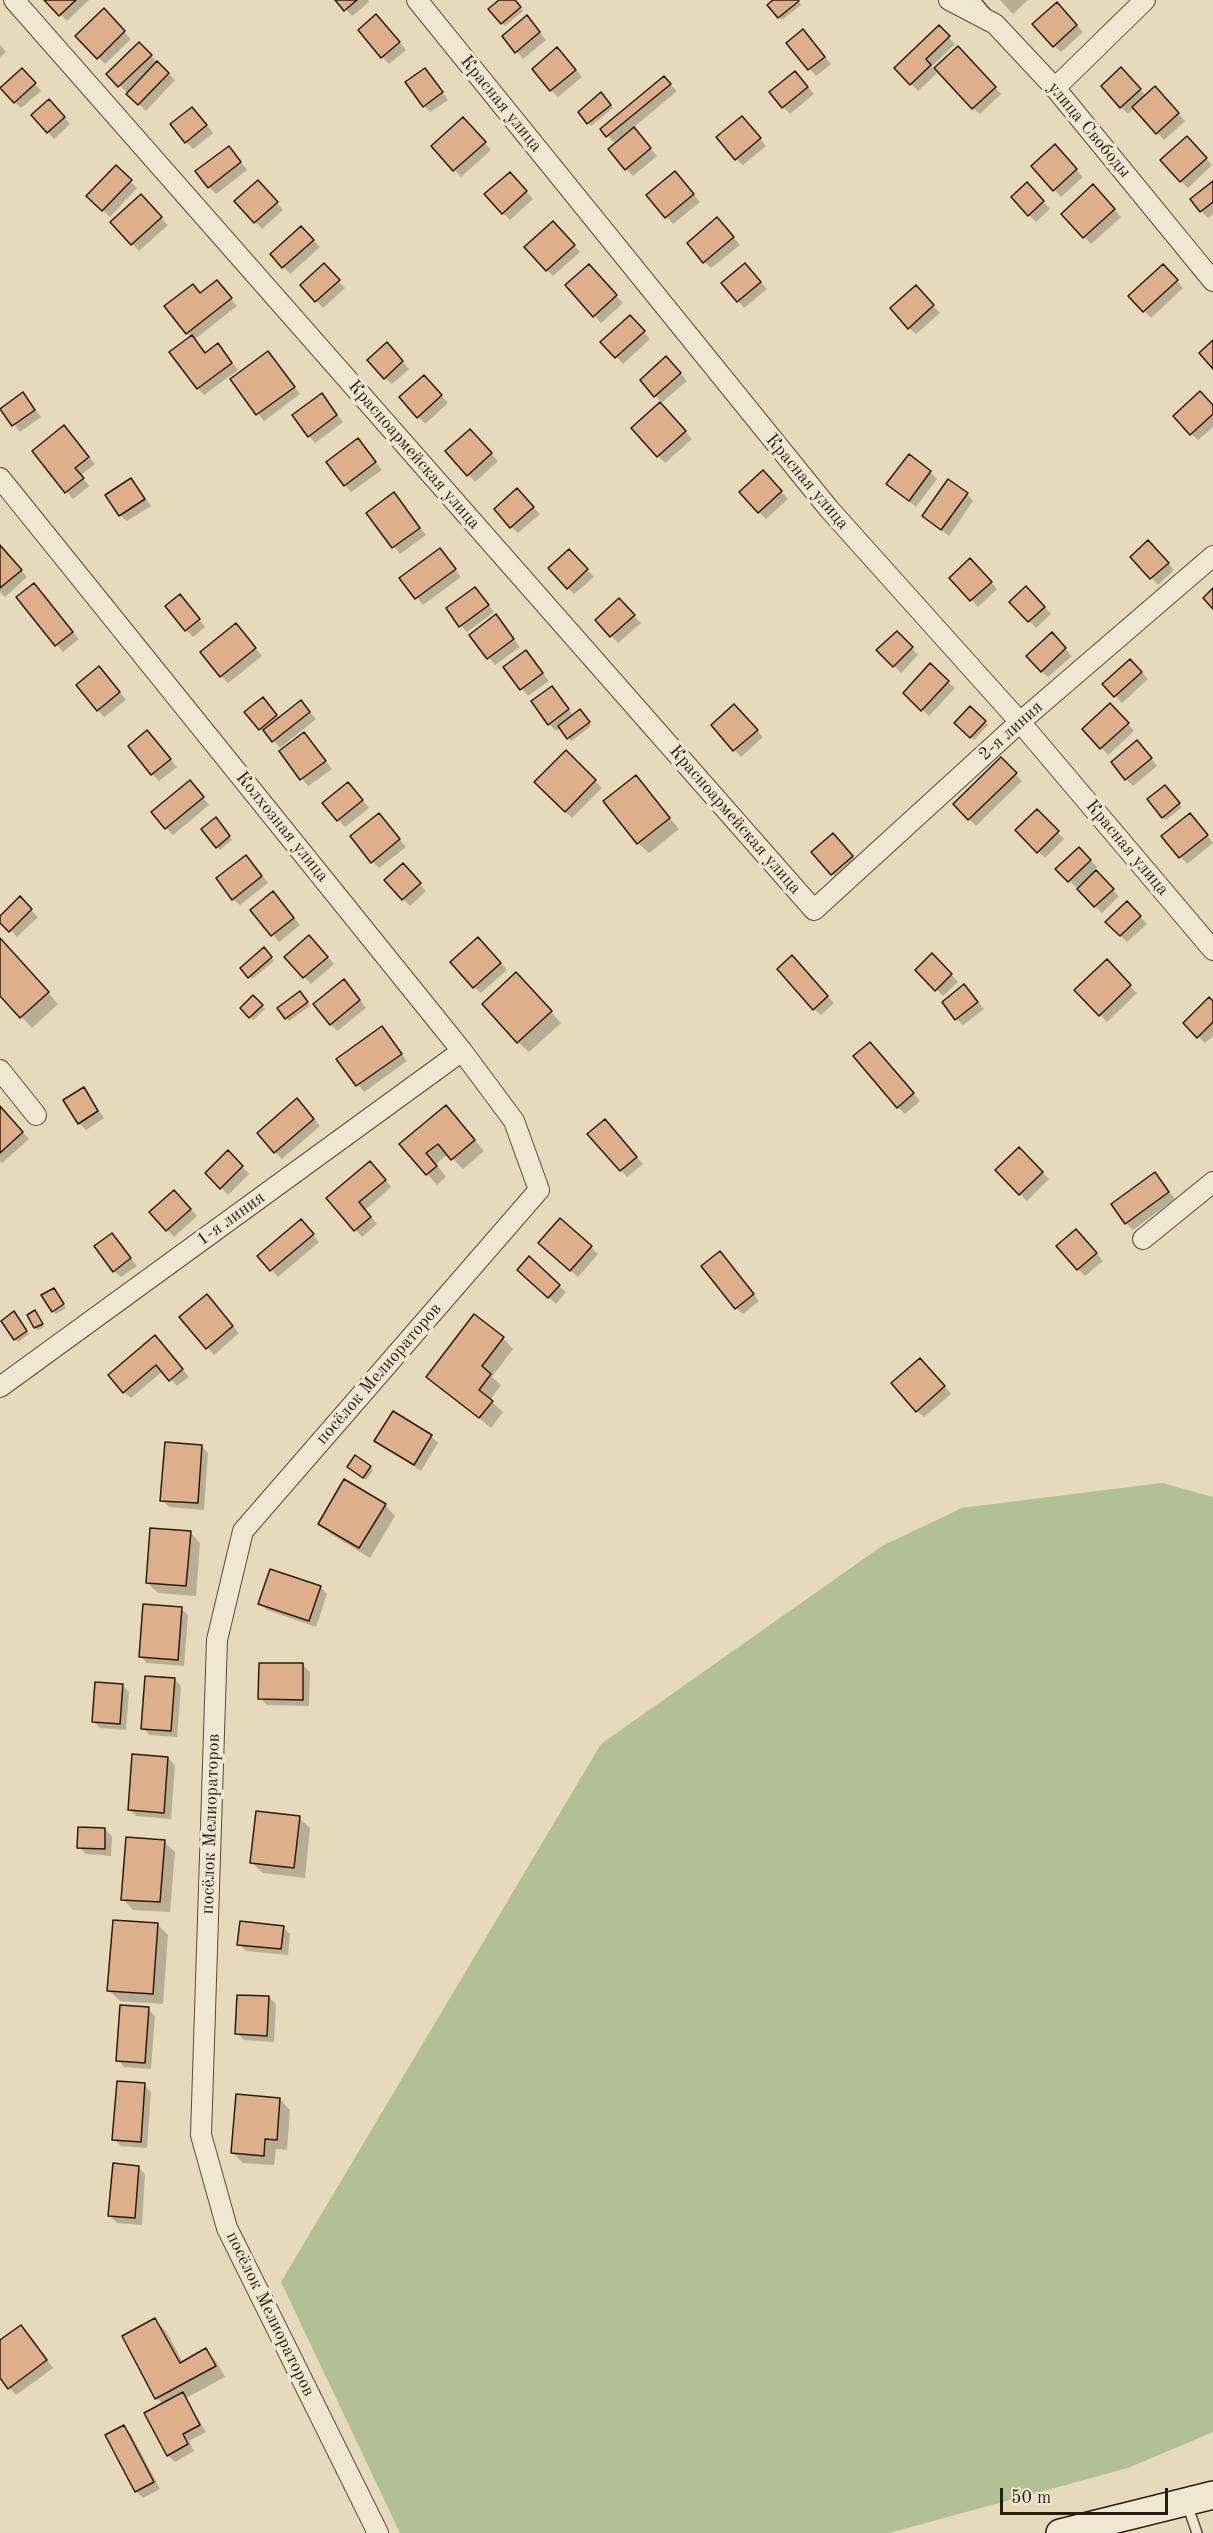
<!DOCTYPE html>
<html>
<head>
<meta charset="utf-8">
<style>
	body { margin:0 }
	#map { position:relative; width:1213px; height:2533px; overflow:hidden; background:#e6daba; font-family:"Old Standard TT",serif }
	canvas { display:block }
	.scale { position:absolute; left:1000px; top:2488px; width:168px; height:27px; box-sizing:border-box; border:3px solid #2b1c11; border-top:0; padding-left:8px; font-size:18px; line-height:21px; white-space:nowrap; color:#2b1c11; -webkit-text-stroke:4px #efe7d2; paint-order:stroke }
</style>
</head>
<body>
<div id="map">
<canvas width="1213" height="2533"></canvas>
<div class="scale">50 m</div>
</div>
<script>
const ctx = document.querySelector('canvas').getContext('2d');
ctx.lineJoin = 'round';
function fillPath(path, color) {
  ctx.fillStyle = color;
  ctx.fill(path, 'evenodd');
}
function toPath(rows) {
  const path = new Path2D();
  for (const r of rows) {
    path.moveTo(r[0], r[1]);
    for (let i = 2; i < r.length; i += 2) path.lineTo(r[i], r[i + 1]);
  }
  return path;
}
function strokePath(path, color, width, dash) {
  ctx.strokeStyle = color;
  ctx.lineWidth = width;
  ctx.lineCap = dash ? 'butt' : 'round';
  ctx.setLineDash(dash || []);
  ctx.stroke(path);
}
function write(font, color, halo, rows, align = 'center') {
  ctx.font = font + ' "Old Standard TT",serif';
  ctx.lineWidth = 6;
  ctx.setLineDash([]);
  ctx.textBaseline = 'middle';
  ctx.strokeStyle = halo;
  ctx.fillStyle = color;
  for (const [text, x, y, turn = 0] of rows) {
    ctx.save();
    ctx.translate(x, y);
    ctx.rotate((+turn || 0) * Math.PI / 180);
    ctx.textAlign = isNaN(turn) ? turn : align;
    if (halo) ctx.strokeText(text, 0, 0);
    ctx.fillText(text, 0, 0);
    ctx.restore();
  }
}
const green = toPath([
	[1162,1483,1213,1497,1213,2432,1128,2468,889,2533,400,2533,281,2282,601,1744,882,1546,962,1508]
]);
const shadow = toPath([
	[46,0,89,0,67,21],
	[337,0,368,0,369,2,352,16],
	[501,0,514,0,523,11,505,26,490,9],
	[776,0,797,0,801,5,782,20,769,5],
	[1000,0,1028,0,1013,14],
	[104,11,131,39,105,64,77,36],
	[1063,11,1083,32,1061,52,1054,46],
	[383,23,406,50,389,64,382,57],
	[533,24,546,40,523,59,504,36],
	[939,27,955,44,931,67,937,73,918,91,896,68],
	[809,38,831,64,816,76,788,43],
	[139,44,175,80,146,111,108,74],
	[0,45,6,52,0,57],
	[965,54,1001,94,980,114,973,108],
	[564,56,582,77,558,97,551,90],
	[795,73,814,94,790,114,771,93],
	[431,76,448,100,430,112,424,106],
	[1128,76,1146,96,1161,95,1185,121,1164,140,1134,108,1128,114,1121,107],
	[29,77,41,91,21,108,15,102],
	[664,78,677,91,633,128,657,156,633,176,626,169,616,145,602,129],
	[604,97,613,108,591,126,580,112],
	[55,108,70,124,54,139,48,132],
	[199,116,213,133,193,149,186,142],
	[749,125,766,146,743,165,736,159],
	[470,126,491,150,461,177,433,146],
	[1193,145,1212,165,1188,188,1181,181],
	[1061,153,1083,177,1061,197,1033,166],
	[235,155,247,170,216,194,209,187],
	[116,168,137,188,110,217,88,196],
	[516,180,533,199,510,220,503,213],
	[682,180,700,202,673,224,648,195],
	[1213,183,1213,214,1208,218,1201,211],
	[265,189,283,210,262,229,236,201],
	[1034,191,1050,209,1036,222,1029,215],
	[1100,193,1121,217,1091,244,1063,214],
	[141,196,168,225,139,251,112,223],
	[724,226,740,245,711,268,704,262],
	[301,228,320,247,290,274,272,254],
	[560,230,580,252,553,276,547,270],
	[745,265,767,289,744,308,738,301],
	[1163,266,1183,288,1151,318,1130,296],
	[330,272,345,288,323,308,302,285],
	[596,273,623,303,601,323,567,285],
	[217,282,237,306,195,339,206,354,218,345,238,370,204,395,198,388,191,337,166,307,201,294],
	[922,293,940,313,916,334,909,328],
	[637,324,650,339,623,364,603,342],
	[393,351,409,369,392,384,385,378],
	[268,353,300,394,264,421,232,379],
	[673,365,687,381,660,404,692,439,665,463,633,428,662,402,655,396],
	[431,384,448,403,425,424,401,398],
	[23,394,41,417,20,432,2,409],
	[321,395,343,422,315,443,309,436],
	[1213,407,1213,427,1198,440,1191,434],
	[71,434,95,464,81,475,89,486,73,499,34,451],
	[477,438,498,461,475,482,447,451],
	[358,440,382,470,351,492,345,485],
	[930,472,937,479,916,507,888,484],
	[770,479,788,499,766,519,759,512],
	[131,480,151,506,127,521,120,515],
	[967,494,973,501,949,536,923,516],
	[524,497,540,514,518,533,511,527],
	[401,501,426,535,400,554,368,513],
	[0,546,27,577,5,597,0,592],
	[1155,549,1174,570,1158,585,1132,557],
	[440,550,461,577,423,605,402,579],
	[576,558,594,577,574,594,568,588],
	[977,567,997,589,978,607,951,578],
	[475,589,494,612,467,632,461,626],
	[40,592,79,639,63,652,18,597],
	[1033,595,1051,614,1036,628,1011,602],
	[187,603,205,627,193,637,186,630],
	[626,607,641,623,618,643,597,620],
	[496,616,520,647,495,665,471,635],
	[236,625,262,656,228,683,221,676],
	[897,633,918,655,901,673,879,650],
	[1052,634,1072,656,1048,677,1042,671],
	[526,652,549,681,528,696,505,667],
	[930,665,955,688,929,716,905,693],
	[1137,667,1148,679,1122,703,1104,684],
	[106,675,126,700,104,717,98,710],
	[552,688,574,716,583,714,591,726,571,741,561,727,556,731,549,724],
	[266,702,280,719,301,702,316,719,280,748,265,730,263,731,260,729],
	[970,708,988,725,974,740,956,723],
	[1117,712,1134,731,1108,755,1084,729],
	[741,713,763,737,741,757,713,726],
	[304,734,332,769,308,786,281,752],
	[154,739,177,767,159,781,152,774],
	[1144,749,1157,766,1133,786,1126,779],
	[566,752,602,788,572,818,536,782],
	[1001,759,1022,781,976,826,955,804],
	[635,777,679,829,649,853,638,843],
	[196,789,209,805,173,835,166,828],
	[1168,790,1182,807,1166,820,1163,817],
	[355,791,369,808,345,827,324,803],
	[1037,811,1064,839,1045,858,1017,830],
	[218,822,232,840,220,850,217,847],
	[385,822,406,847,379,868,373,862],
	[1196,822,1213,843,1187,864,1163,836],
	[840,842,859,863,839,880,832,874],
	[1079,849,1097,867,1094,870,1119,896,1102,913,1058,869],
	[253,864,268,883,240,905,233,899],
	[409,872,426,891,410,906,403,899],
	[20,899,38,917,17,937,0,918],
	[279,900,300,925,279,942,252,910],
	[1127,903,1147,924,1127,942,1107,922],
	[316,944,334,964,311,984,286,957],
	[485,946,507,970,481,993,474,987],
	[11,950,58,1004,32,1028,0,994],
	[267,952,274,961,252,979,242,968],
	[932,955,958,982,943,996,917,970],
	[1106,961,1137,993,1107,1022,1077,990],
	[799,964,834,1003,821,1015,814,1009],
	[527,985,561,1023,529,1052,518,1042],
	[351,988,366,1008,337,1031,331,1024],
	[971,993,984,1009,963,1025,957,1019],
	[303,996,310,1006,289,1021,286,1018],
	[253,997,265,1009,253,1020,242,1008],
	[1213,1003,1213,1036,1205,1043,1185,1023],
	[388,1035,407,1061,364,1092,338,1059],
	[877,1051,920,1101,905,1114,898,1107],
	[84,1089,104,1118,86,1130,79,1123],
	[0,1107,29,1139,2,1163,0,1161],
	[304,1107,320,1126,282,1159,275,1152],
	[456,1118,484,1151,463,1169,448,1154,436,1164,446,1177,437,1185,401,1144],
	[611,1128,643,1164,627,1177,621,1170],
	[1019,1149,1049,1179,1027,1201,997,1170],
	[228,1152,249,1174,228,1195,207,1173],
	[377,1170,391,1187,365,1210,377,1224,362,1237,328,1198],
	[1155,1174,1175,1199,1133,1230,1126,1223],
	[181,1198,197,1216,174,1237,151,1212],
	[307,1228,319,1242,278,1277,259,1256],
	[112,1235,137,1266,121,1277,114,1271],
	[1083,1237,1103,1261,1085,1276,1078,1269],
	[591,1247,598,1254,578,1277,547,1250],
	[726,1260,759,1301,743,1314,736,1308],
	[526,1276,559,1286,566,1292,556,1304],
	[56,1293,66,1308,56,1314,53,1311],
	[213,1303,239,1333,214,1355,182,1318],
	[38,1315,44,1327,38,1330,35,1327],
	[16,1316,29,1334,18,1342,15,1339],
	[503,1338,513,1349,492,1377,501,1385,490,1400,503,1412,491,1428,428,1376],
	[161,1344,189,1377,177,1386,163,1371,131,1398,124,1392],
	[927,1366,951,1394,924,1417,917,1411],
	[431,1436,438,1443,421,1471,376,1441],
	[201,1446,208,1453,204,1510,169,1507,162,1500],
	[356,1457,373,1470,366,1480,352,1469],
	[385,1505,395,1516,370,1558,331,1534,320,1523],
	[190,1532,200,1543,196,1596,158,1593,147,1583],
	[320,1587,327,1594,316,1627,267,1610,260,1604],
	[181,1609,188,1615,184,1666,147,1663,140,1656],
	[303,1665,310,1672,309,1706,267,1705,260,1698],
	[174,1679,181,1686,177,1737,149,1735,143,1728],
	[122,1685,129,1692,126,1730,100,1728,93,1721],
	[168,1758,175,1765,171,1819,136,1816,129,1809],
	[299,1818,310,1828,305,1878,263,1873,252,1863],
	[105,1829,112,1836,111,1856,86,1854,79,1847],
	[164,1842,175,1852,170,1912,133,1910,123,1899],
	[157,1924,168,1935,163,2004,120,2001,109,1990],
	[283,1927,290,1934,288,1955,246,1951,239,1944],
	[269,1997,276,2004,274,2042,244,2040,237,2033],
	[148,2009,155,2016,151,2069,124,2067,118,2060],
	[144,2085,151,2092,147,2148,121,2146,114,2139],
	[280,2099,290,2110,287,2150,276,2149,274,2165,243,2163,232,2152],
	[138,2167,145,2174,142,2225,117,2223,110,2216],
	[155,2320,166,2331,183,2363,206,2350,216,2361,225,2377,186,2398,206,2432,189,2441,194,2451,175,2462,168,2455,163,2404,157,2398],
	[21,2327,53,2368,16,2395,0,2376,0,2342],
	[124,2427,131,2434,160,2489,143,2498,136,2491]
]);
const building = toPath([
	[44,0,76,0,59,16,44,0],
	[335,0,357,0,344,11,335,0],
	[499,0,515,0,521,7,501,24,488,9,499,0],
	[773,0,798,0,799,1,778,18,767,5,773,0],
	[1057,2,1077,25,1053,47,1032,24,1057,2],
	[104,8,125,31,97,59,75,36,104,8],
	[376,14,400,42,381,58,358,30,376,14],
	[527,15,540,32,515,53,502,36,527,15],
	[939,25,950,36,926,59,931,65,910,85,894,68,939,25],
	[803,29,825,57,808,70,786,43,803,29],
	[139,42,152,55,118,87,106,74,139,42],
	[958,46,996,87,972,109,934,68,958,46],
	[557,47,576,70,550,91,532,69,557,47],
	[157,61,169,73,138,105,126,94,157,61],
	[1121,67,1141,89,1120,108,1101,86,1121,67],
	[22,68,36,83,14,103,0,88,22,68],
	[425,68,443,92,423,107,405,82,425,68],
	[795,71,808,87,782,108,769,92,795,71],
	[664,76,671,84,606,137,600,129,664,76],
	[1155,86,1179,113,1156,134,1132,107,1155,86],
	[601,92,611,105,587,124,578,112,601,92],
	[49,99,65,117,47,133,31,115,49,99],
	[192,107,207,125,185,143,170,124,192,107],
	[742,116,761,138,735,160,716,137,742,116],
	[463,117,486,142,453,171,431,146,463,117],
	[634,127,651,148,625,170,608,149,634,127],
	[1187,136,1207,158,1180,182,1160,160,1187,136],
	[1055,144,1077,169,1053,191,1031,166,1055,144],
	[229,146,241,162,208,188,195,171,229,146],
	[116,165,132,180,102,211,86,196,116,165],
	[675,171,694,194,665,218,646,195,675,171],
	[510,172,527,191,502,214,484,194,510,172],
	[258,180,278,202,254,223,234,201,258,180],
	[1213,181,1213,202,1200,212,1190,199,1213,181],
	[1027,182,1044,201,1028,216,1011,197,1027,182],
	[1093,184,1115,209,1083,238,1061,214,1093,184],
	[141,194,162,217,131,245,110,222,141,194],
	[717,217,734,237,703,263,687,243,717,217],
	[553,221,575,245,546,271,524,247,553,221],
	[301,226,314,240,282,268,270,254,301,226],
	[324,263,340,280,315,302,300,285,324,263],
	[745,263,761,282,737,302,721,283,745,263],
	[589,264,617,295,593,317,565,285,589,264],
	[1163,264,1178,280,1143,312,1128,296,1163,264],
	[217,280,232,298,186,334,164,306,193,284,200,293,217,280],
	[916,285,934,305,908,329,890,308,916,285],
	[630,315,645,331,615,358,600,342,630,315],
	[192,335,205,353,218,343,232,363,197,389,169,352,192,335],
	[1213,340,1213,369,1199,353,1213,340],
	[387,342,403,361,384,379,367,360,387,342],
	[268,351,295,387,256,415,230,379,268,351],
	[666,356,681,373,654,397,640,380,666,356],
	[424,375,442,395,417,418,399,397,424,375],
	[1200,391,1213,405,1213,414,1190,435,1173,416,1200,391],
	[23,392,35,410,12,426,0,409,23,392],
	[322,393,337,415,308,437,292,415,322,393],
	[660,402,686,431,657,457,631,428,660,402],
	[64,425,89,457,75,468,84,478,65,493,32,451,64,425],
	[470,429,492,453,467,476,445,451,470,429],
	[358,438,376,462,344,486,326,462,358,438],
	[909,454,931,471,909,501,886,484,909,454],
	[763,470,782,491,758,513,739,492,763,470],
	[131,478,145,499,119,516,105,495,131,478],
	[948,479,968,493,941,530,922,516,948,479],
	[517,488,534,507,510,528,494,509,517,488],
	[394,492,420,528,392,548,366,513,394,492],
	[1148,540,1169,563,1150,579,1130,557,1148,540],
	[0,545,22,570,0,588,0,545],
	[440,548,456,569,415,599,399,578,440,548],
	[569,549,588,569,567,589,548,568,569,549],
	[970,558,992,582,970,601,949,578,970,558],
	[34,583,73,632,55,646,16,597,34,583],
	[1026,586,1045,607,1028,622,1009,602,1026,586],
	[475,587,489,605,459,627,446,608,475,587],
	[1213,588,1213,609,1203,598,1213,588],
	[180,594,200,619,185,631,165,606,180,594],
	[619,598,635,615,610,637,595,620,619,598],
	[496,614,514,639,487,659,469,635,496,614],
	[236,623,256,648,220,677,200,652,236,623],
	[897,631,913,647,893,667,876,650,897,631],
	[1052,632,1066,648,1041,672,1026,656,1052,632],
	[526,650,543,673,520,690,503,667,526,650],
	[1130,659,1142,672,1114,697,1102,684,1130,659],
	[930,663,949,681,921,711,903,693,930,663],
	[99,666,120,692,97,711,76,685,99,666],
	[552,686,569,709,548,725,531,701,552,686],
	[263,697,277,715,259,730,244,712,263,697],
	[301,700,310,712,272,742,263,730,301,700],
	[1110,703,1129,723,1100,749,1082,729,1110,703],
	[734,704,758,730,733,751,711,725,734,704],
	[970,706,986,721,970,738,954,723,970,706],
	[580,709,590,722,567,739,558,726,580,709],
	[147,730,171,759,151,775,128,746,147,730],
	[304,732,326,761,300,780,279,751,304,732],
	[1137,740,1152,758,1125,780,1111,762,1137,740],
	[566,750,596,780,565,812,534,782,566,750],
	[1001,757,1017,773,968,820,953,804,1001,757],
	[636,775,670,818,637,844,603,801,636,775],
	[190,780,204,797,165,829,151,812,190,780],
	[348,782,363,800,337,821,322,803,348,782],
	[1165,785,1180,803,1162,818,1147,799,1165,785],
	[1037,809,1059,831,1037,853,1015,830,1037,809],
	[379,813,400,839,371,863,350,836,379,813],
	[1190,813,1208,835,1179,858,1161,836,1190,813],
	[216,817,230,836,216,848,201,829,216,817],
	[833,833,853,856,831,875,811,852,833,833],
	[1079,847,1091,860,1068,882,1055,869,1079,847],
	[246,855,262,876,232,900,216,878,246,855],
	[403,863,421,883,402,900,384,880,403,863],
	[1096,870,1114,889,1094,907,1077,889,1096,870],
	[273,891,294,918,271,936,250,910,273,891],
	[20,896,32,909,9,932,0,923,0,916,20,896],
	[1127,901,1141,916,1120,936,1105,922,1127,901],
	[309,935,328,957,303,978,284,957,309,935],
	[478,937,501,963,473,988,450,962,478,937],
	[0,938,49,992,20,1018,0,996,0,938],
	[264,947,272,957,248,978,240,968,264,947],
	[932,953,952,974,935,991,915,970,932,953],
	[792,955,828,996,813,1010,777,969,792,955],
	[1107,959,1131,985,1099,1016,1074,990,1107,959],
	[516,972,552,1011,517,1043,482,1004,516,972],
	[344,979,360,1000,330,1025,313,1004,344,979],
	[964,984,978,1002,955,1020,942,1002,964,984],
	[300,991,308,1002,285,1019,277,1008,300,991],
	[253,995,263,1005,249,1018,240,1008,253,995],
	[1209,997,1213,1001,1213,1022,1197,1038,1183,1023,1209,997],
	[382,1026,402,1054,356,1086,336,1059,382,1026],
	[870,1042,914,1093,897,1108,853,1056,870,1042],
	[84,1087,98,1111,78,1124,63,1100,84,1087],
	[297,1098,314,1119,274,1153,257,1133,297,1098],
	[446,1105,475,1140,451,1160,438,1144,426,1153,437,1166,426,1175,399,1144,446,1105],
	[0,1106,23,1132,0,1153,0,1106],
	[605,1119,637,1157,620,1171,587,1134,605,1119],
	[1019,1147,1043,1172,1019,1195,995,1170,1019,1147],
	[228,1150,243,1166,220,1189,205,1173,228,1150],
	[370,1161,386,1180,359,1202,371,1217,354,1231,326,1198,370,1161],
	[1155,1172,1169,1192,1125,1224,1111,1204,1155,1172],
	[174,1190,191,1209,166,1231,149,1212,174,1190],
	[560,1218,592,1246,570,1271,538,1243,560,1218],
	[301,1219,314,1234,270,1271,257,1256,301,1219],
	[1076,1229,1097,1253,1077,1270,1056,1246,1076,1229],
	[112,1233,131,1258,113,1272,94,1246,112,1233],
	[720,1251,754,1294,735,1309,701,1266,720,1251],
	[529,1256,560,1285,548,1298,517,1270,529,1256],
	[54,1288,64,1304,52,1312,41,1295,54,1288],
	[207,1294,233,1326,206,1349,179,1317,207,1294],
	[35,1310,43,1324,34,1328,27,1315,35,1310],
	[14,1311,27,1331,14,1340,1,1321,14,1311],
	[474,1314,504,1337,482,1366,491,1374,479,1390,493,1401,479,1418,426,1377,474,1314],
	[155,1335,183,1369,169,1381,156,1365,123,1393,108,1375,155,1335],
	[920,1358,945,1386,916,1412,891,1383,920,1358],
	[393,1411,432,1435,414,1465,374,1441,393,1411],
	[165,1442,202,1445,198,1503,160,1501,165,1442],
	[355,1455,371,1466,363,1478,347,1467,355,1455],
	[344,1479,386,1504,359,1548,318,1524,344,1479],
	[150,1528,191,1531,186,1586,146,1583,150,1528],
	[270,1569,321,1586,309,1621,258,1604,270,1569],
	[143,1604,182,1607,178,1660,139,1657,143,1604],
	[259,1663,303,1663,303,1700,258,1699,259,1663],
	[145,1676,175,1678,171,1731,141,1729,145,1676],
	[95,1682,123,1684,120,1724,92,1722,95,1682],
	[132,1754,168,1757,164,1813,128,1810,132,1754],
	[256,1811,300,1816,294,1868,250,1863,256,1811],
	[78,1827,105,1828,105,1849,77,1848,78,1827],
	[126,1837,165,1840,160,1902,121,1900,126,1837],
	[113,1920,158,1923,153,1994,107,1991,113,1920],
	[240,1921,284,1926,281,1949,237,1945,240,1921],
	[237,1995,269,1996,267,2036,235,2034,237,1995],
	[120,2005,149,2007,145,2063,116,2061,120,2005],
	[117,2081,145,2083,141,2142,112,2140,117,2081],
	[236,2094,280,2098,277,2140,265,2139,264,2156,231,2153,236,2094],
	[113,2163,139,2166,135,2218,108,2216,113,2163],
	[155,2318,180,2363,206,2348,216,2366,155,2399,122,2336,155,2318],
	[21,2325,47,2360,8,2389,0,2378,0,2340,21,2325],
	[183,2392,200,2425,183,2434,188,2444,167,2456,144,2413,183,2392],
	[124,2425,154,2482,135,2492,105,2435,124,2425]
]);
const lane = toPath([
	[975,0,986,13],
	[1187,2504,1197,2533]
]);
const street = toPath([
	[14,0,814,910,1020,722,1213,556],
	[417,0,829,509,1020,722,1213,950],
	[949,0,995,24,1055,88,1213,281],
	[1055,88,1145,0],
	[0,478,462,1051,514,1121,539,1190,243,1531,217,1640,201,2135,227,2228,378,2533],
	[0,1070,36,1115],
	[1143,1239,1213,1182],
	[0,1387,462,1051]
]);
const secondary = toPath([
	[1060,2533,1213,2495]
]);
const streetNames = [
	["Красная улица",501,104,51],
	["улица Свободы",1089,130,50],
	["Красноармейская улица",414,455,49],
	["Красная улица",807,482,50],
	["2-я линия",1011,731,-42],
	["Красноармейская улица",735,820,49],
	["Колхозная улица",282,827,51],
	["Красная улица",1127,848,50],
	["1-я линия",231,1219,-36],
	["посёлок Мелиораторов",379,1374,-49],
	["посёлок Мелиораторов",211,1824,-88],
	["посёлок Мелиораторов",270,2314,64]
];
fillPath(green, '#b1c193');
fillPath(shadow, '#0003');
fillPath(building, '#deaf8b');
strokePath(building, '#2b1c11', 1.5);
strokePath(lane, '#5a4c3b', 12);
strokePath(street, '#5a4c3b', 22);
strokePath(secondary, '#2b1c11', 30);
strokePath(lane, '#efe7d2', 9);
strokePath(street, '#efe7d2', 20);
strokePath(secondary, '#efe7d2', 27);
write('18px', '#2b1c11', '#efe7d2', streetNames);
</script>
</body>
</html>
